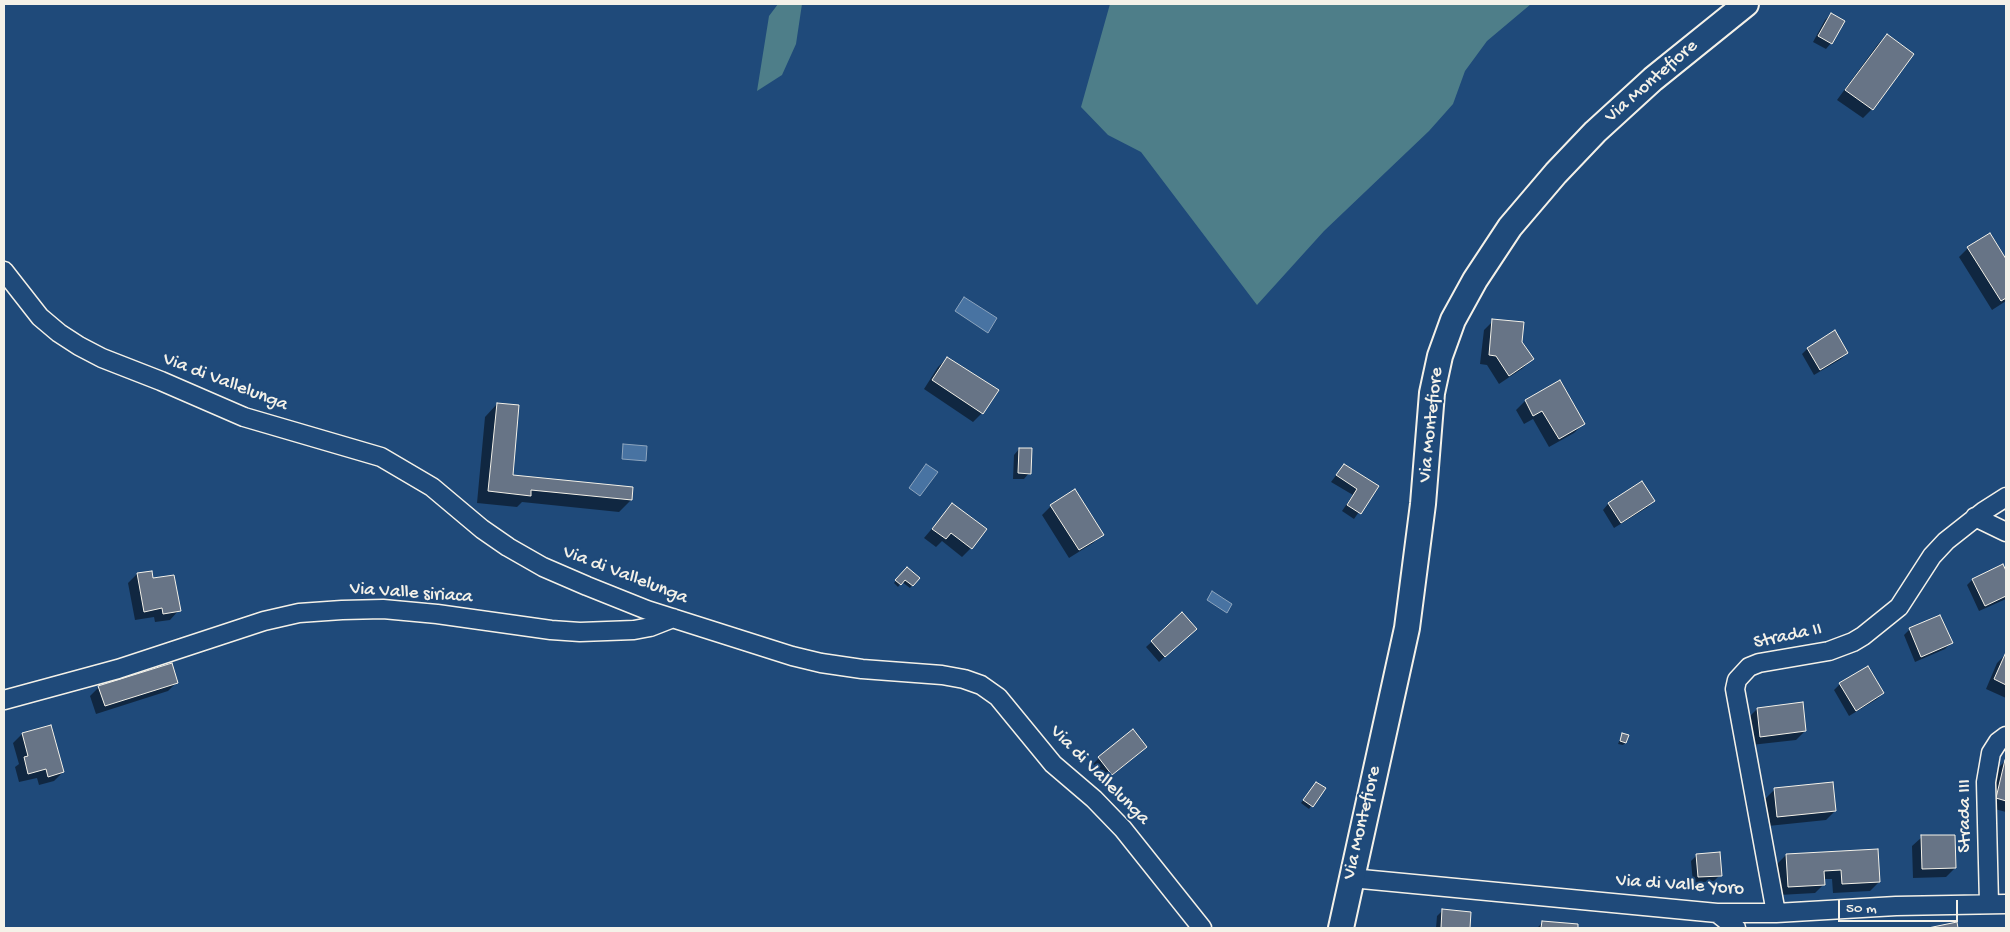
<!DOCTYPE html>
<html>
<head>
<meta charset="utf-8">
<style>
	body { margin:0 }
	#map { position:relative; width:2010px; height:932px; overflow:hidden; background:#1f4a7a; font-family:"Gochi Hand",sans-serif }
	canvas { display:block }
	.frame { position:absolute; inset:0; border:5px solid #f4f1e8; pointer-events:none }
	.scale { position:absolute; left:1838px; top:900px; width:120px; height:22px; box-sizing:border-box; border:2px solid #f4f1e8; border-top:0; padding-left:6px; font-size:15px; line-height:18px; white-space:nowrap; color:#f4f1e8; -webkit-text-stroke:4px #1f4a7a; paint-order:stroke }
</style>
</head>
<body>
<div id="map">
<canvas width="2010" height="932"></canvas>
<div class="frame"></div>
<div class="scale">50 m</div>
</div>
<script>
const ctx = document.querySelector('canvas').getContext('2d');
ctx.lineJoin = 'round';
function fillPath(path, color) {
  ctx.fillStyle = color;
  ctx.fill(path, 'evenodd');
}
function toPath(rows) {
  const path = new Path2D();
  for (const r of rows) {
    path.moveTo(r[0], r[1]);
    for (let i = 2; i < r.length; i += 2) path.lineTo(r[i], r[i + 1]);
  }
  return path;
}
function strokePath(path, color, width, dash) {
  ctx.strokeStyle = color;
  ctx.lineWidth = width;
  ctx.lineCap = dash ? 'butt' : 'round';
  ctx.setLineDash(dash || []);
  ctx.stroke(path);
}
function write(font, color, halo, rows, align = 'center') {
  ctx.font = font + ' "Gochi Hand",sans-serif';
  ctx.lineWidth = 4;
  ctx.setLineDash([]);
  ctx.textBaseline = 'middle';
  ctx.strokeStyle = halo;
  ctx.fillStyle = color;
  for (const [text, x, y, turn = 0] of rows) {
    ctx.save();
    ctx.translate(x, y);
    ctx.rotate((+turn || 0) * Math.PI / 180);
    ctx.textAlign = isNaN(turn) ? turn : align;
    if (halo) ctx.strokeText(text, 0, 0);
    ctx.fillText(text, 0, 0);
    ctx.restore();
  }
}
const green = toPath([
	[778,4,802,4,796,44,782,75,757,91,769,16],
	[1110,4,1531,4,1487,41,1465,71,1453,104,1429,131,1324,231,1257,305,1141,152,1108,135,1081,107]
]);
const water = toPath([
	[964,297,997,318,988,333,955,311,964,297],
	[623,444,647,446,646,461,622,459,623,444],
	[926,464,938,472,920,496,909,488,926,464],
	[1212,591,1232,604,1227,613,1207,600,1212,591]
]);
const shadow = toPath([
	[1831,14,1831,43,1826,49,1813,42,1825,20],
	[1887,35,1913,54,1872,109,1863,118,1837,100,1878,44],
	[1990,235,2006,262,2006,301,1992,310,1959,257,1968,248],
	[1493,321,1521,342,1532,359,1523,368,1499,384,1487,365,1480,364,1484,330],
	[1807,349,1847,353,1841,359,1814,375,1802,354],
	[947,358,982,413,973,422,924,389,938,367],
	[1560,382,1583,424,1574,433,1549,447,1533,419,1524,424,1516,410,1525,401],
	[497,404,512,476,631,500,619,512,522,502,517,507,477,503,485,417],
	[1019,449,1029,473,1024,479,1013,479,1014,455],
	[1344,465,1377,486,1354,519,1342,511,1353,495,1331,482],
	[1642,483,1653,501,1648,507,1614,528,1603,510,1608,504],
	[952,505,971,548,962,557,942,541,936,547,924,538],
	[1051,506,1102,534,1093,543,1069,558,1042,515],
	[2002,566,2006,574,2006,599,1979,611,1967,585,1972,580],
	[907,568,918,578,910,588,902,582,898,587,894,583],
	[137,574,152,580,179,610,170,620,155,622,154,617,135,620,128,583],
	[1182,614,1190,634,1159,662,1146,647],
	[1910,629,1951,643,1945,649,1915,662,1904,635],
	[2006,654,2006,698,1986,689,1997,663],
	[177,682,168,691,96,714,90,696,99,687],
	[1840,684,1883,693,1877,699,1849,716,1834,690],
	[1757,709,1805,731,1796,740,1751,745,1748,718],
	[22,734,63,772,54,781,39,785,37,778,19,782,15,767,19,764,13,743],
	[1622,735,1625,743,1623,745,1618,744],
	[1140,753,1106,780,1093,764,1099,758],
	[2005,761,2006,761,2006,812,1987,807,1996,770],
	[1314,786,1324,789,1309,809,1301,803],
	[1774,790,1835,811,1826,820,1768,826,1765,799],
	[1922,837,1955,868,1946,877,1913,878,1912,846],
	[1877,850,1879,882,1870,891,1833,893,1832,879,1823,879,1824,884,1815,893,1779,895,1777,864,1786,855],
	[1697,855,1720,875,1714,881,1693,883,1691,861],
	[1443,910,1470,913,1469,928,1436,928,1437,916],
	[1543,922,1577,925,1576,928,1537,928]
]);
const building = toPath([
	[1831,13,1845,21,1832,44,1818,36,1831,13],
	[1887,34,1914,54,1873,110,1845,90,1887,34],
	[1990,233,2006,259,2006,298,2001,301,1967,247,1990,233],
	[1492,319,1524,322,1522,342,1534,359,1509,376,1496,356,1489,355,1492,319],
	[1835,330,1848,353,1820,370,1807,348,1835,330],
	[947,357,999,390,983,414,932,380,947,357],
	[1560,380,1585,424,1559,439,1542,411,1533,416,1525,400,1560,380],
	[497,403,519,405,513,475,633,487,632,500,531,490,531,496,488,491,497,403],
	[1019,448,1032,448,1031,474,1018,473,1019,448],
	[1344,464,1379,486,1361,514,1347,505,1357,489,1336,475,1344,464],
	[1642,481,1655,501,1621,523,1608,503,1642,481],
	[1075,489,1104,535,1079,550,1050,505,1075,489],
	[952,503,987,529,972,549,951,533,946,539,932,529,952,503],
	[2003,564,2006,571,2006,596,1985,606,1972,579,2003,564],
	[907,567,920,578,913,586,905,580,901,585,895,580,907,567],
	[152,571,153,578,174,575,181,611,163,614,162,608,144,612,137,573,152,571],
	[1182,612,1197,629,1165,657,1151,641,1182,612],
	[1940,615,1953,643,1921,657,1909,628,1940,615],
	[2006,652,2006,685,1994,679,2006,652],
	[172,663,178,683,105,706,98,686,172,663],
	[1868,666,1884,693,1856,711,1839,683,1868,666],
	[1803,702,1806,731,1760,737,1757,708,1803,702],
	[51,725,64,772,48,777,46,769,28,774,24,757,28,756,22,733,51,725],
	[1133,729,1147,747,1112,775,1098,757,1133,729],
	[1622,733,1629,735,1626,743,1620,741,1622,733],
	[2005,760,2006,760,2006,801,1996,798,2005,760],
	[1316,782,1326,788,1313,807,1303,800,1316,782],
	[1833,782,1836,811,1777,817,1774,788,1833,782],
	[1921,835,1955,835,1956,868,1922,869,1921,835],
	[1878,849,1880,882,1842,884,1841,870,1824,871,1825,885,1788,887,1786,854,1878,849],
	[1720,852,1722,876,1698,877,1696,854,1720,852],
	[1442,909,1471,912,1470,928,1441,928,1442,909],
	[1542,921,1578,924,1578,928,1541,928,1542,921],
	[1957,922,1958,928,1928,928,1957,922]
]);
const minor = toPath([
	[4,271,40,317,59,333,79,346,102,358,161,381,244,417,381,457,432,487,482,529,508,547,543,567,587,586,647,610,792,656,821,663,862,669,942,675,964,679,981,685,998,697,1053,764,1094,799,1123,829,1202,928],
	[1975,517,2006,532],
	[4,700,118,669,264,621,299,613,342,610,383,609,437,614,551,630,580,632,634,630,650,627,673,618],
	[1351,878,1717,913,1776,913,1896,906,2006,904],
	[1989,903,1986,782,1991,753,1998,742,2006,736],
	[1717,913,1736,928],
	[1776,913,1737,700,1735,689,1737,680,1749,667,1759,663,1829,651,1853,642,1863,636,1899,607,1932,556,1946,541,1984,511,2006,497]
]);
const secondary = toPath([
	[1341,928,1407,628,1423,504,1432,393,1440,356,1453,320,1475,280,1510,227,1556,173,1595,132,1653,79,1746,4]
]);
const streetNames = [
	["Via Montefiore",1652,82,-41],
	["Via di Vallelunga",225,383,21],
	["Via Montefiore",1432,425,-84],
	["Via di Vallelunga",625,576,21],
	["Via Valle siriaca",411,594,4],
	["Strada II",1788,637,-12],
	["Via di Vallelunga",1099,776,45],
	["Strada III",1966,816,-90],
	["Via Montefiore",1363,823,-77],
	["Via di Valle Yoro",1680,886,4]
];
fillPath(green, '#4e7e89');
fillPath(water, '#4873a2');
strokePath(water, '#8da5be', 1);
fillPath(shadow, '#0007');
fillPath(building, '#677486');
strokePath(building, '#f4f1e8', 1);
strokePath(minor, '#f4f1e8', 21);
strokePath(secondary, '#f4f1e8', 28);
strokePath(minor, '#1f4a7a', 18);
strokePath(secondary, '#1f4a7a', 24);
write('19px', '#f4f1e8', '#1f4a7a', streetNames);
</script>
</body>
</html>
